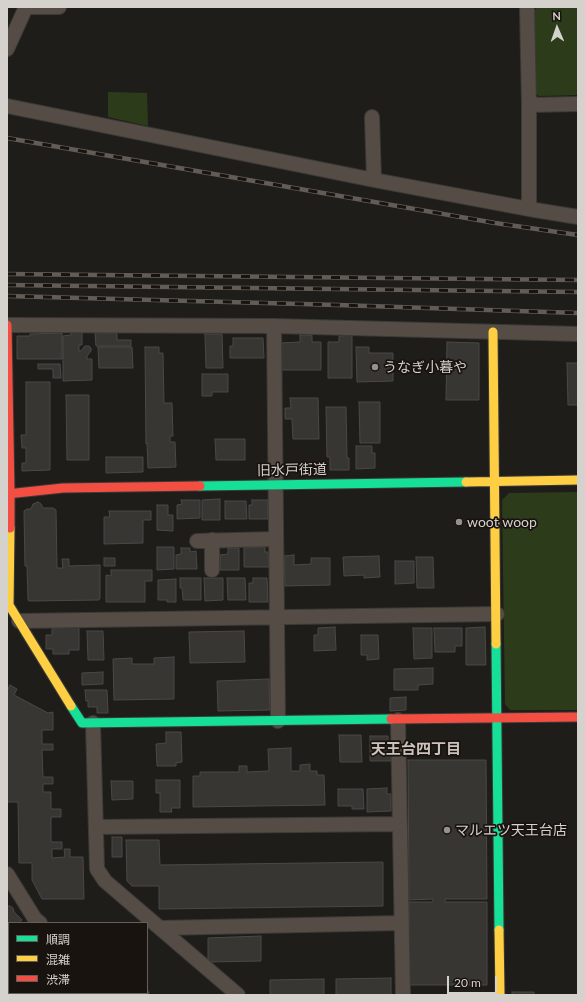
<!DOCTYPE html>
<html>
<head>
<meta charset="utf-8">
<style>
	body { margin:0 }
	#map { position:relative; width:585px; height:1002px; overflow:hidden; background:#1f1d1a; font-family:Lato,"Noto Sans JP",sans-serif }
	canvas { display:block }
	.frame { position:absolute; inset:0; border:8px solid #d5d1cd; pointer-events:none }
	.legend { position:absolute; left:8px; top:922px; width:140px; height:72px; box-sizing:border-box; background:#19130f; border:1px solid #645f5b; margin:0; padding:5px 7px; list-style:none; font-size:12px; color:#d5d1cd }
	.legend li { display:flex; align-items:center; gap:8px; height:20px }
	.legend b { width:20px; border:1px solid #645f5b }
	.north { position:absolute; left:537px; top:8px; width:40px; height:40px; -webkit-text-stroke:3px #19130f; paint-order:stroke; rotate:358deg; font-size:11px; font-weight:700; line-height:16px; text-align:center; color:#d5d1cd }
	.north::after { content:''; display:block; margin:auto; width:14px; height:18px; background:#d5d1cd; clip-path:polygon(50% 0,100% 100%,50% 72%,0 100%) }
	.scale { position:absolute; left:447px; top:976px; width:50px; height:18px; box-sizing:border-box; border:2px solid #d5d1cd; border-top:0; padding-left:5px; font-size:12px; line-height:14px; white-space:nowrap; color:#d5d1cd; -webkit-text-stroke:3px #19130f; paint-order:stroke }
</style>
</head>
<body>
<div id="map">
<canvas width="585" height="1002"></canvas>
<div class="frame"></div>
<ul class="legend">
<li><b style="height:5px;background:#16e098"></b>順調</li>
<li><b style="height:5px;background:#ffcf43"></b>混雑</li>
<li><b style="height:5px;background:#f24e42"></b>渋滞</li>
</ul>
<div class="north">N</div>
<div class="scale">20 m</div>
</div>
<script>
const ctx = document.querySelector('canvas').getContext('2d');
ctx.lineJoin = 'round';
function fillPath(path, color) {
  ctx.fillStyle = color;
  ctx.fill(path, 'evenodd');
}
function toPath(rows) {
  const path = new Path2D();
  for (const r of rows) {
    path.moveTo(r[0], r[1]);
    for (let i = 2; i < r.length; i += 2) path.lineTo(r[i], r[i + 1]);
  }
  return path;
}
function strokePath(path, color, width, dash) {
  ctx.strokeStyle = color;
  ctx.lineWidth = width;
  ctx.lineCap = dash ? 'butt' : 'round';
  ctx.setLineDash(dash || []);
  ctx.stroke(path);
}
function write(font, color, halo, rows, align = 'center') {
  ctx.font = font + ' Lato,"Noto Sans JP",sans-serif';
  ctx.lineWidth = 3.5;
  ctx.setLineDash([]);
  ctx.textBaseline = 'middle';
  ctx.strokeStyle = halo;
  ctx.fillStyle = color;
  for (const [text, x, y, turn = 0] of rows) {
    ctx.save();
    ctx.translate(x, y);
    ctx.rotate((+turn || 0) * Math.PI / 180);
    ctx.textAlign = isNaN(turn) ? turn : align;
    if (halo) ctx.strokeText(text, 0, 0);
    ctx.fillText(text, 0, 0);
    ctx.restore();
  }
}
const green = toPath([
	[538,7,578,7,578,95,539,96,534,92,533,11],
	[108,92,147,93,148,126,108,117],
	[578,492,578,710,510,710,505,704,502,500,509,493]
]);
const building = toPath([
	[71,332,82,332,82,345,79,345,79,351,81,351,85,346,89,346,91,348,91,351,87,356,87,359,92,359,92,380,63,381,63,336,71,335,71,332],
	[62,333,62,359,17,359,17,336,30,336,30,334,62,333],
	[95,333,117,333,117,340,131,340,131,346,96,346,95,333],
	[205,334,222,334,223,368,206,368,205,334],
	[300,335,312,335,312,342,321,342,321,370,280,370,280,343,300,342,300,335],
	[352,335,352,378,328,378,328,342,339,342,339,336,352,335],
	[233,338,263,338,264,358,230,358,230,346,233,346,233,338],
	[447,342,479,343,479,400,446,400,447,342],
	[98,347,132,347,133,368,99,368,98,347],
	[145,347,159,347,159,353,163,353,164,403,172,403,173,436,170,436,170,442,175,442,176,467,148,468,147,443,146,444,145,347],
	[356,347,369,347,369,353,393,353,393,381,357,382,356,347],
	[567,363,578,363,578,405,568,405,567,363],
	[38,364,60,364,61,378,53,378,53,369,38,369,38,364],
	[202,374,228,374,228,392,212,392,212,396,202,396,202,374],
	[26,382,50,382,50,470,22,471,22,463,26,463,26,448,22,448,21,435,26,435,26,382],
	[66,395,89,395,89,460,67,460,66,395],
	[290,398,318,398,319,439,293,439,292,419,285,419,285,408,291,408,290,398],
	[359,402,380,402,380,443,360,443,359,402],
	[326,407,346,407,347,458,349,458,349,470,330,470,330,457,327,457,326,407],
	[215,439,245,439,245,460,216,460,215,439],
	[356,446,372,446,372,453,375,453,375,468,356,469,356,446],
	[106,457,143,457,143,472,106,473,106,457],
	[220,499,220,520,202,520,202,500,220,499],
	[181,500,200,500,200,518,177,519,177,505,182,504,181,500],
	[252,500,268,500,268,519,249,519,249,505,252,505,252,500],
	[225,501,246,501,247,519,225,519,225,501],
	[38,502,41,504,43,508,53,508,56,510,57,568,63,568,62,559,69,559,69,566,100,565,100,598,99,600,29,601,28,600,27,566,25,566,24,511,27,509,31,509,33,504,38,502],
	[157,505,168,505,168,515,173,515,173,531,157,530,157,505],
	[109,511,151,511,151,520,143,520,143,543,104,544,104,517,110,517,109,511],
	[157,547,174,547,174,569,157,570,157,547],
	[265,547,265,552,268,552,269,567,244,567,244,548,265,547],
	[181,548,190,548,190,552,196,551,197,569,176,569,176,555,181,554,181,548],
	[228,548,239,548,239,570,220,570,220,555,228,554,228,548],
	[294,555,294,565,311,564,311,558,330,558,330,585,285,586,284,556,294,555],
	[379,556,380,577,364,578,364,575,344,576,343,557,379,556],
	[416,557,433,557,434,588,417,588,416,557],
	[104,558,115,558,115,566,104,566,104,558],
	[395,561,414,561,414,583,395,584,395,561],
	[111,570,152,570,152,581,145,581,145,602,106,602,106,575,111,576,111,570],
	[180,578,201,578,201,600,183,600,182,588,180,588,180,578],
	[204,578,223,578,223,600,205,601,204,578],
	[227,578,245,578,246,600,228,600,227,578],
	[253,578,267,578,268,602,249,602,249,583,253,583,253,578],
	[176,579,176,602,167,602,167,600,158,600,158,580,176,579],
	[79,627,79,650,69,650,69,654,53,654,53,649,46,649,46,635,52,635,52,628,79,627],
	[335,627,336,650,314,651,314,635,318,635,318,628,335,627],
	[485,627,486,665,466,665,466,628,485,627],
	[413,628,432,628,432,658,414,659,413,628],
	[434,628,462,628,462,646,455,646,455,652,435,652,434,628],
	[87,631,103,631,104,660,88,660,87,631],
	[244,631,245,662,190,663,189,632,244,631],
	[361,635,378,635,379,659,367,660,367,655,361,655,361,635],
	[174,657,174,699,114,700,113,659,132,658,132,664,154,664,154,658,174,657],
	[433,668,433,684,418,685,418,690,394,690,394,669,433,668],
	[103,672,103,684,82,685,82,673,103,672],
	[269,679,270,710,218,711,217,681,269,679],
	[10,685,17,689,14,695,48,713,53,712,53,730,42,730,42,744,53,744,53,750,42,750,43,777,53,777,53,784,43,784,43,792,51,792,51,809,61,809,61,817,51,817,51,842,62,842,62,849,52,849,52,858,65,857,64,849,70,849,70,857,83,857,84,899,42,899,32,880,32,863,19,863,18,802,7,802,7,691,10,685],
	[85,690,107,690,108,713,97,713,97,707,88,707,88,701,86,701,85,690],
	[406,697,406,710,390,711,390,698,406,697],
	[166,732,181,732,182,762,176,763,176,766,157,766,156,744,166,743,166,732],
	[339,735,361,735,362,762,340,762,339,735],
	[370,736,388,736,388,748,391,748,391,761,370,761,370,736],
	[291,748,291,771,300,771,300,765,310,764,310,771,317,771,317,775,324,775,325,805,193,807,193,776,200,776,200,772,239,772,239,766,247,766,247,772,269,771,268,749,291,748],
	[408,760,486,760,487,899,445,899,445,902,487,902,487,985,409,985,409,902,433,902,433,899,409,900,408,760],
	[156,780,180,780,180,808,171,808,172,812,160,812,160,793,156,793,156,780],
	[111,781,133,781,133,799,112,800,111,781],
	[387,788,387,794,391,794,391,811,367,812,367,789,387,788],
	[338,789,363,789,364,809,352,809,352,806,338,806,338,789],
	[112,837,122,837,122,857,112,857,112,837],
	[126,840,159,840,160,865,383,862,383,906,159,909,159,886,132,886,127,881,126,840],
	[7,906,10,906,13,908,14,912,22,920,19,923,9,923,9,977,7,975,7,906],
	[261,936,261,961,208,962,208,938,261,936],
	[391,978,391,995,336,995,336,979,391,978],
	[324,979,324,995,270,995,270,980,324,979],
	[512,992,534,992,534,995,512,995,512,992],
	[25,993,77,993,76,995,27,995,25,993]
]);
const street = toPath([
	[26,7,59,7],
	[527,7,529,105,529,209],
	[7,49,26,7],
	[529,105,578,104],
	[7,106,374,180,529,209,578,217],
	[372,117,374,180],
	[7,325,274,326,578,334],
	[274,326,278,721],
	[212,540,212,570],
	[197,541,276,539],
	[19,621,497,614],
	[398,720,403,995],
	[93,723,97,869,105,881,238,995],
	[96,827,400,824],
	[7,874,35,919,40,923],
	[160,928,401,923],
	[135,993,142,995]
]);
const fast = toPath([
	[200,486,466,482],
	[496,644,499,930],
	[71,706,82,723,391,719]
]);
const slow = toPath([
	[493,332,496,644],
	[466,482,578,480],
	[10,528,9,605,71,706],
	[499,930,500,995]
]);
const jam = toPath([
	[7,325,10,493,10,528],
	[7,494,63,488,200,486],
	[391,719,578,717]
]);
const rail = toPath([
	[7,138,495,223,578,235],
	[7,274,578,280],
	[7,285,578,292],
	[7,296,338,305,578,313]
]);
const markers = [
	[375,367,4,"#95928e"],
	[459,522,4,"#95928e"],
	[447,830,4,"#95928e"]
];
const poiNames = [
	["うなぎ小暮や",383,367],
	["woot woop",467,522],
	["マルエツ天王台店",455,830]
];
const streetNames = [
	["旧水戸街道",292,470,-1]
];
const neighbourhoodNames = [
	["天王台四丁目",416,749]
];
fillPath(green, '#2c3c1b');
fillPath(building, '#373633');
strokePath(building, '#4b4947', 1);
strokePath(street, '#3b3a37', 16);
strokePath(fast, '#3b3a37', 11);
strokePath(slow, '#3b3a37', 11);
strokePath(jam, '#3b3a37', 11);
strokePath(street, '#554d45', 14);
strokePath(fast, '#16e098', 9);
strokePath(slow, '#ffcf43', 9);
strokePath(jam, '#f24e42', 9);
strokePath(rail, '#615c56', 4.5);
strokePath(rail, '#19130f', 3, [9]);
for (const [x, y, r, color] of markers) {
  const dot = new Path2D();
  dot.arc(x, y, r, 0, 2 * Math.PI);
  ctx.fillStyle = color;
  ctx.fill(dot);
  strokePath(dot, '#19130f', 1.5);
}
write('14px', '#d5d1cd', '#19130f', poiNames, 'left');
write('14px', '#d5d1cd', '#19130f', streetNames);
write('bold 15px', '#cac2bb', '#19130f', neighbourhoodNames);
</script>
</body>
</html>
